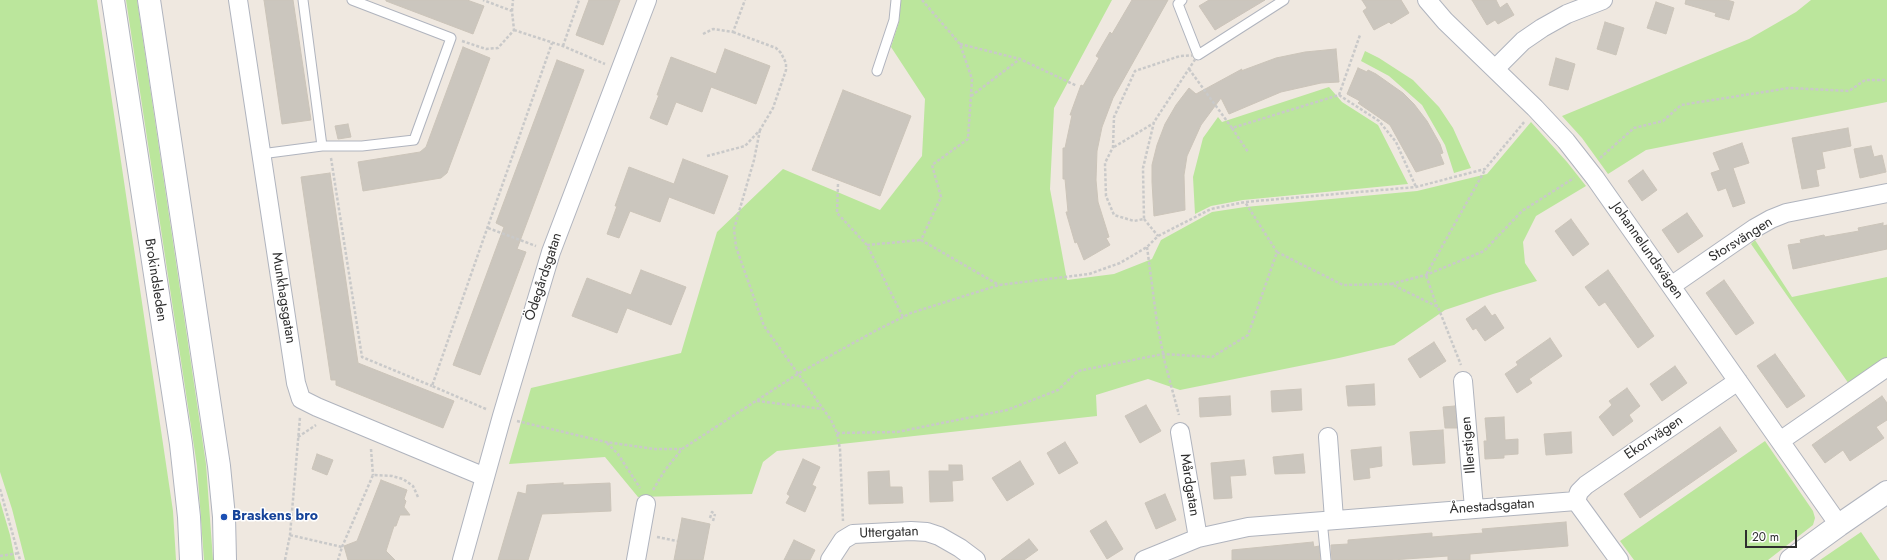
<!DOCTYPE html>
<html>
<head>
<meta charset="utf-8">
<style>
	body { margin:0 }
	#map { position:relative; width:1887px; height:560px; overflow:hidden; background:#efe8e0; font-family:Jost,sans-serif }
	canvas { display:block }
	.scale { position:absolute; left:1745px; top:530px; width:52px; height:18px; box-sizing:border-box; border:2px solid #2e2e2e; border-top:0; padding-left:5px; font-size:12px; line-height:14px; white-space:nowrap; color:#2e2e2e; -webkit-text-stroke:3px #fff; paint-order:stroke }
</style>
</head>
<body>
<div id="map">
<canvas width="1887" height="560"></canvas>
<div class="scale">20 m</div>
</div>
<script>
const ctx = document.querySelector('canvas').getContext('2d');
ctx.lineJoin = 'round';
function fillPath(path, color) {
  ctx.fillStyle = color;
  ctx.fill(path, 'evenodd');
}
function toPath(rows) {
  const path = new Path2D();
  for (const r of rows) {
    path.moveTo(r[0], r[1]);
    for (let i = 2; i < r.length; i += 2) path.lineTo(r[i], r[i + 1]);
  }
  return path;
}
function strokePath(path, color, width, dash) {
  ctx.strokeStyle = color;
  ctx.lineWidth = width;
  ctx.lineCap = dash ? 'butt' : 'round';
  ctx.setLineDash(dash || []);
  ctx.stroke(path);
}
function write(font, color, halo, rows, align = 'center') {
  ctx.font = font + ' Jost,sans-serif';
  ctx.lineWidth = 3;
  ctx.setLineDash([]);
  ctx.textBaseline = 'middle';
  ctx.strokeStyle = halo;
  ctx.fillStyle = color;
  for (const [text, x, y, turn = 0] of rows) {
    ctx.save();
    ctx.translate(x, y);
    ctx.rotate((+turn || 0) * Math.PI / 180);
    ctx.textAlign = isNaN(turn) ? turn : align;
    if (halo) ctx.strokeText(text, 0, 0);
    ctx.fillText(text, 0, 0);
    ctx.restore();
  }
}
const green = toPath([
	[0,0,97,0,173,511,176,560,25,560,12,509,0,472],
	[126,0,137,0,206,464,213,560,204,560,197,466],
	[901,0,1112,0,1054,108,1050,189,1067,280,1114,274,1152,259,1161,240,1212,212,1245,207,1417,191,1487,174,1531,122,1567,162,1586,186,1536,216,1523,242,1525,263,1537,281,1493,294,1445,310,1394,345,1339,358,1180,390,1148,379,1096,395,1097,416,777,451,763,462,752,494,638,497,605,457,509,464,531,388,681,353,717,232,783,169,880,210,922,156,925,99,891,47,899,22],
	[1811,0,1887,0,1887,102,1646,150,1608,174,1582,138,1562,116,1749,39,1796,12],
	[1365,51,1379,58,1413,80,1439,107,1453,128,1471,168,1454,173,1445,145,1422,105,1389,76,1361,61],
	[1329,87,1342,102,1378,125,1408,184,1243,200,1211,206,1195,214,1193,177,1203,138,1218,117,1222,122],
	[1755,240,1792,297,1887,277,1887,358,1849,384,1751,244],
	[1765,441,1813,511,1815,518,1813,525,1768,560,1634,560,1620,541],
	[0,501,10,535,15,560,0,560],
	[1861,532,1880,560,1820,560]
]);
const building = toPath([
	[264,0,293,0,311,120,282,124,264,0],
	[386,0,467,0,484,6,473,34,386,1,386,0],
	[589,0,620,0,603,45,576,35,589,0],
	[1132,0,1168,0,1113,98,1102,127,1097,151,1096,180,1098,202,1109,237,1106,238,1110,245,1084,260,1077,242,1075,243,1066,212,1068,212,1065,179,1063,179,1063,148,1065,148,1072,115,1070,115,1081,85,1083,86,1099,58,1096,56,1110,32,1112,34,1132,0],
	[1209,0,1265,0,1215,30,1199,6,1209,0],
	[1362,0,1401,0,1409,13,1391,24,1389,22,1374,30,1363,11,1367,8,1362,0],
	[1472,0,1496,0,1500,8,1507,3,1514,15,1498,24,1495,20,1487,25,1472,0],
	[1686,0,1727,0,1734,2,1729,20,1715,16,1716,13,1685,4,1686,0],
	[1656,2,1674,8,1666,34,1647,28,1656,2],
	[1605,22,1624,28,1616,55,1597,49,1605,22],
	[463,47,490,58,447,173,441,178,363,191,358,162,420,152,426,147,463,47],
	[725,49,770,66,756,104,711,87,702,112,676,102,667,125,650,118,659,95,657,95,671,57,716,74,725,49],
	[1336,49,1339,82,1321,83,1281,92,1229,114,1221,98,1201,125,1187,156,1184,175,1185,210,1154,216,1152,182,1152,165,1157,145,1165,124,1176,105,1189,88,1196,94,1242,69,1241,71,1276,58,1305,52,1336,49],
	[1556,58,1575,64,1568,90,1549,85,1556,58],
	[557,60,584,70,517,249,526,252,480,375,453,365,504,227,496,223,557,60],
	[1358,68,1367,72,1368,70,1376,74,1403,93,1414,104,1427,121,1440,144,1443,153,1440,154,1444,164,1416,172,1390,125,1358,103,1360,101,1347,94,1358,68],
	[843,90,911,116,880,196,812,170,843,90],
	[348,124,351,137,338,139,335,126,348,124],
	[1848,128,1851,146,1822,152,1825,168,1816,170,1819,186,1802,189,1792,138,1848,128],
	[1742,143,1749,163,1733,168,1745,203,1733,207,1726,188,1718,191,1711,173,1720,170,1713,153,1742,143],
	[1871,146,1874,157,1882,155,1886,172,1860,178,1854,149,1871,146],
	[683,159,728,176,714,214,669,197,660,222,630,211,619,238,607,234,617,206,615,206,629,167,674,184,683,159],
	[1643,170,1657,190,1642,201,1628,181,1643,170],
	[330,173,358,363,454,401,443,428,336,385,336,380,331,380,301,177,330,173],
	[1687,213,1703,236,1678,253,1662,230,1687,213],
	[1571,219,1589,244,1573,256,1555,231,1571,219],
	[1883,223,1883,226,1887,225,1887,249,1793,269,1788,245,1801,243,1800,240,1824,235,1825,237,1859,231,1858,228,1883,223],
	[641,270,686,287,671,325,627,308,617,333,572,316,587,278,631,295,641,270],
	[1608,270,1654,336,1638,348,1605,302,1599,306,1585,287,1608,270],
	[1724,280,1754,323,1736,335,1706,293,1724,280],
	[1485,306,1492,316,1495,314,1504,328,1485,341,1476,328,1473,330,1466,319,1485,306],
	[1550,338,1562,356,1529,379,1532,383,1517,393,1505,374,1518,365,1516,362,1550,338],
	[1434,342,1446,361,1420,378,1408,359,1434,342],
	[1775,354,1805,396,1787,408,1757,366,1775,354],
	[1675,366,1687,383,1662,401,1650,384,1675,366],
	[1374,384,1375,405,1348,406,1346,386,1374,384],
	[1627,388,1640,406,1629,415,1633,421,1613,436,1599,417,1612,405,1609,401,1627,388],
	[1301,389,1302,410,1272,412,1271,391,1301,389],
	[1230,396,1231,415,1200,417,1199,398,1230,396],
	[1882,396,1887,403,1887,420,1876,427,1884,438,1850,461,1843,450,1825,463,1812,445,1882,396],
	[1146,405,1161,431,1140,443,1125,416,1146,405],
	[1455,406,1457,428,1445,428,1443,407,1455,406],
	[1504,417,1505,440,1518,439,1518,454,1504,455,1504,458,1485,459,1484,441,1487,441,1485,418,1504,417],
	[1720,427,1737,451,1640,518,1624,494,1720,427],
	[1443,430,1445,463,1413,465,1410,432,1443,430],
	[1571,432,1572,453,1546,455,1544,434,1571,432],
	[1065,442,1078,463,1059,474,1047,453,1065,442],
	[1381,447,1382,466,1369,468,1370,478,1354,480,1351,450,1381,447],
	[317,454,333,460,327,475,312,469,317,454],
	[1303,454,1305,473,1275,474,1273,457,1303,454],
	[803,459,820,467,812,485,816,487,805,512,786,503,790,496,787,494,803,459],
	[1244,460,1246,475,1230,476,1232,498,1214,499,1211,463,1244,460],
	[1020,461,1034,484,1007,501,992,478,1020,461],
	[949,465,962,465,963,480,952,481,953,501,930,502,929,471,949,471,949,465],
	[889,471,890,487,902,487,903,503,869,504,868,472,889,471],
	[381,480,407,490,404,499,406,501,404,507,410,515,400,515,396,526,394,526,386,551,395,560,348,560,344,546,357,541,381,480],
	[563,483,563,485,610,483,611,511,542,514,528,560,498,560,518,492,526,494,527,485,563,483],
	[1165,494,1176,520,1156,529,1145,503,1165,494],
	[682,518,710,524,703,560,674,560,682,518],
	[1106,521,1123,549,1107,559,1090,531,1106,521],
	[1566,522,1568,546,1470,554,1470,560,1448,560,1448,556,1392,560,1332,560,1331,545,1348,544,1348,540,1432,533,1432,537,1483,533,1482,529,1566,522],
	[1029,539,1038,550,1024,560,1001,560,1029,539],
	[794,540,815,550,810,560,784,560,794,540],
	[1313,542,1314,547,1319,546,1320,560,1232,560,1232,550,1313,542]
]);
const path = toPath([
	[922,0,960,44,972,79,968,139,932,165,941,197,921,240,999,285],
	[512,11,513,0],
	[514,30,563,46,605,64],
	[703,34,713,29,733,32,745,0],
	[462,41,486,49,498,48,514,30,512,11,483,0],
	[960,44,1020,59,1077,86],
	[563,46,579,0],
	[1198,55,1154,122,1143,168,1144,219,1134,221,1114,215,1106,196,1105,163,1113,147,1114,117,1135,71,1180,56,1198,55],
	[1189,69,1232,128,1339,95,1360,35],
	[1339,95,1379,121,1396,142,1416,187],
	[971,96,1020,59],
	[1232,128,1248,152],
	[760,130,754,160,734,229,736,247,764,326,831,420,837,433,840,449,843,521],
	[1114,147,1154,123],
	[707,156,745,146,760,130,773,108,786,70,786,63,781,53,776,48,733,32],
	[331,158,362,357,432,386],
	[1600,158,1634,128,1663,121,1681,105,1789,88,1849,91,1865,80,1887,80],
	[838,184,837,213,867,245,903,317],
	[1144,219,1158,236],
	[488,228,536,246],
	[867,245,921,240],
	[1147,247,1157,323,1165,363,1179,415],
	[1277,252,1343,285,1391,284,1438,307,1461,365],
	[1391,284,1426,275,1484,251,1522,211,1574,178],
	[1437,307,1426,275,1485,170],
	[757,401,823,409],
	[486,409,432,386,552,43],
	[517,421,606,442,654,449,681,449],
	[837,433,897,432,1007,410,1058,390,1078,371,1163,354,1212,357,1248,335,1277,252,1245,202],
	[298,437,316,425],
	[607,443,618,454,640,488],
	[371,449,373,475],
	[0,489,20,560],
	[653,490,665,470,682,449,799,373,875,331,911,313,999,285,1089,274,1120,263,1147,247,1158,236,1211,209,1245,202,1416,187,1485,169,1525,121],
	[251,517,291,516],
	[710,518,712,512,715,514],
	[713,521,715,514],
	[290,535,342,547,338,560],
	[657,537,677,541],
	[342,547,373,475,392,476,403,479,413,486,418,497],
	[0,556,19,553],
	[285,560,290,535,300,417]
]);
const lane = toPath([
	[303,0,322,146],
	[1182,0,1178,4,1198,55,1284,0],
	[877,71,894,20,896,0],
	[261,154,322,146,362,146,414,140,451,38,352,0],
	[1322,520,1326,560]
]);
const street = toPath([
	[238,0,296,383,301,399,317,407,485,477],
	[1427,0,1445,21,1535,108,1566,141,1595,178,1839,525],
	[1495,69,1523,41,1542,28,1567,14,1603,0],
	[1671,286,1755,228,1771,219,1786,213,1887,193],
	[1463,381,1474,508],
	[1180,432,1198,538],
	[1328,437,1334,519],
	[1780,441,1887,367],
	[1576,501,1579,492,1586,485,1738,381],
	[462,560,502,416,551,252,647,0],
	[636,560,646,504],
	[830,560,843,540,853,534,911,531,927,532,939,536,960,548,976,560],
	[1144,560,1198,538,1248,527,1576,501,1619,560]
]);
const secondary = toPath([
	[113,0,181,444,189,517,191,560],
	[149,0,219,466,224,517,225,560],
	[1791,560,1839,525,1887,492]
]);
const markers = [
	[224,517,4,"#1a4fb4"]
];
const streetNames = [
	["Storsvängen",1741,240,-32],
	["Johannelundsvägen",1647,251,55],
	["Ödegårdsgatan",544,277,-72],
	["Brokindsleden",155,280,81],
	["Munkhagsgatan",283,298,81],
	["Ekorrvägen",1654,438,-34],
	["Illerstigen",1469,445,-95],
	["Mårdgatan",1189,485,81],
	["Ånestadsgatan",1492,507,-4],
	["Uttergatan",889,533,-2]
];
const transitNames = [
	["Braskens bro",232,517]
];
fillPath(green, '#bbe69c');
fillPath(building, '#cbc6be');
strokePath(building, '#cbc4b9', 1);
strokePath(lane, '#b0b4be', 11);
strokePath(street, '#b0b4be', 20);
strokePath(secondary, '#b0b4be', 24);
strokePath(path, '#c9c9c9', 2.5, [3, 2]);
strokePath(lane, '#fff', 9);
strokePath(street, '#fff', 18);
strokePath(secondary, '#fff', 22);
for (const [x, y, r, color] of markers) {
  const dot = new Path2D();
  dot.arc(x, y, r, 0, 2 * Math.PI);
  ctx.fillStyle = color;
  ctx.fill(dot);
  strokePath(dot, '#fff', 1.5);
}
write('14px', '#2e2e2e', '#fff', streetNames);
write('bold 14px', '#164399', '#fff', transitNames, 'left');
</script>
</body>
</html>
